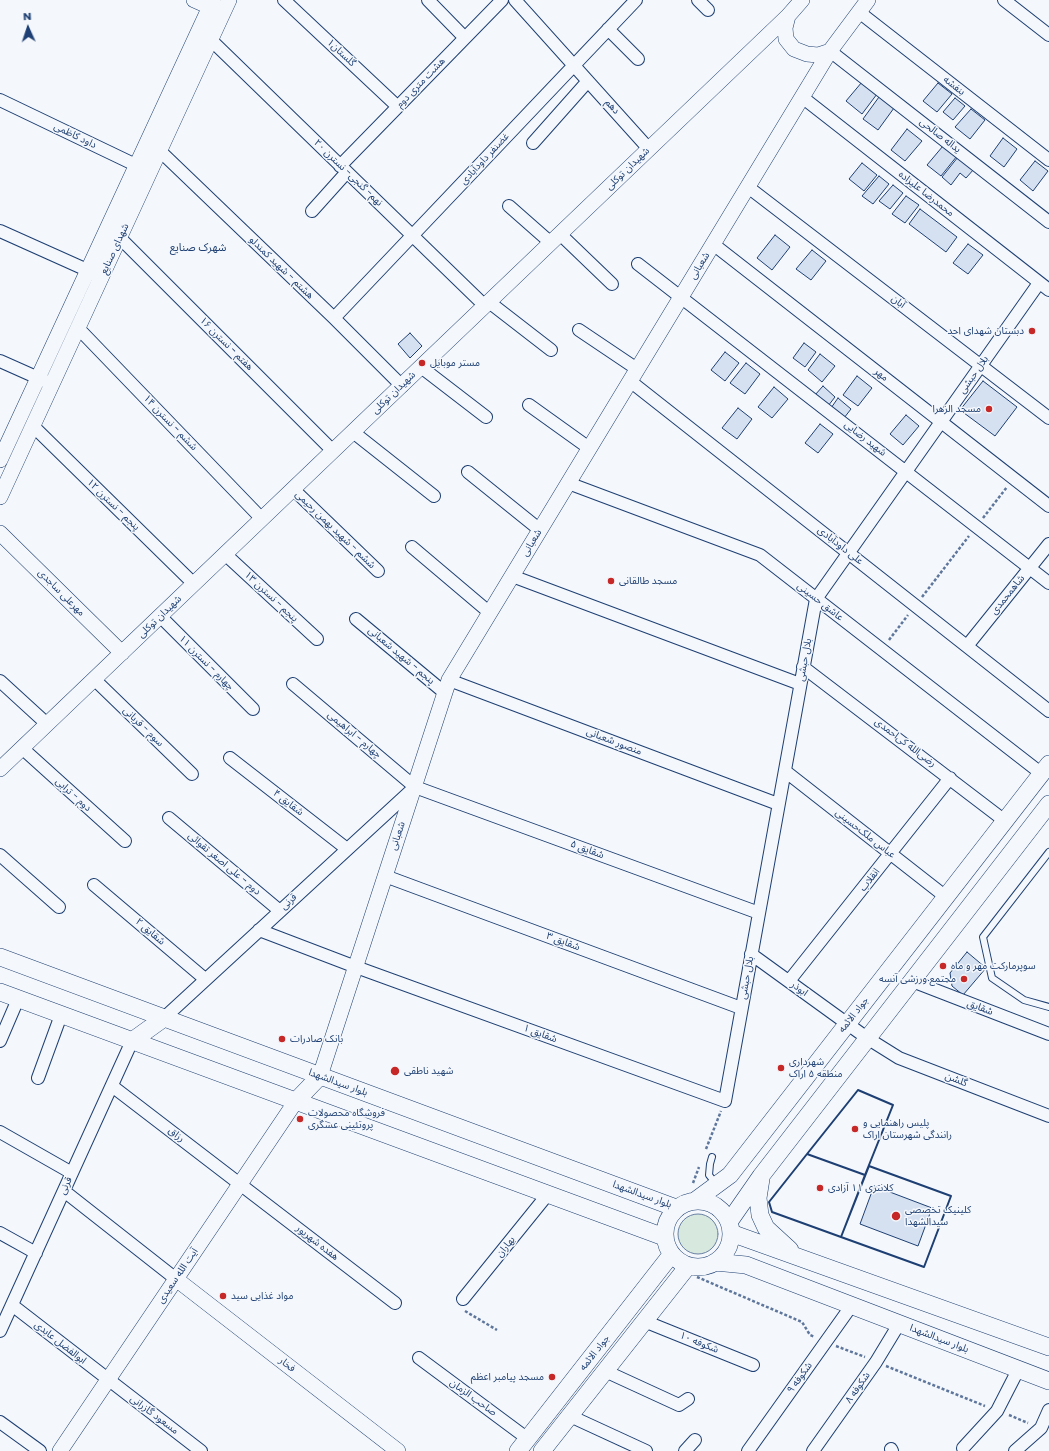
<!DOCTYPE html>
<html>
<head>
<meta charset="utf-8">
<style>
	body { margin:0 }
	#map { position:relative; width:1049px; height:1451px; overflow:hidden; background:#f4f7fb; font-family:Poppins,sans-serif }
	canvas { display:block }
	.north { position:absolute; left:8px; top:8px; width:40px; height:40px; -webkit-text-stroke:3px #f4f7fb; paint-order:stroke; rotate:357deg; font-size:11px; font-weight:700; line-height:16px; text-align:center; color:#1d3f73 }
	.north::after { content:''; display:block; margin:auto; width:14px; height:18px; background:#1d3f73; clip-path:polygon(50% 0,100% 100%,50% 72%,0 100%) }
</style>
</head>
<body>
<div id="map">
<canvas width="1049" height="1451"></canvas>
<div class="north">N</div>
</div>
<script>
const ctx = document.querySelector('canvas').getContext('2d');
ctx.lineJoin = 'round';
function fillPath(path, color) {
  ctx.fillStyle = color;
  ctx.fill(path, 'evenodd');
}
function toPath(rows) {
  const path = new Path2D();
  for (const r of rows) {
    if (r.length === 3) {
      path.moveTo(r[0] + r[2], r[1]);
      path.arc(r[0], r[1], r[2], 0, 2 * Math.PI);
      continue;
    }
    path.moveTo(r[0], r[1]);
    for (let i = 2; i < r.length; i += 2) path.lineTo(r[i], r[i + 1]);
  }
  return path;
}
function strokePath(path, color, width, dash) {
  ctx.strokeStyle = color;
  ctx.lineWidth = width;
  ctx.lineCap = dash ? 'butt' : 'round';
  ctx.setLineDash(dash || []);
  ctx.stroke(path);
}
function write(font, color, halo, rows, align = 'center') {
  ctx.font = font + ' Poppins,"Noto Sans Arabic",sans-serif';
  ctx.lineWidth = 3;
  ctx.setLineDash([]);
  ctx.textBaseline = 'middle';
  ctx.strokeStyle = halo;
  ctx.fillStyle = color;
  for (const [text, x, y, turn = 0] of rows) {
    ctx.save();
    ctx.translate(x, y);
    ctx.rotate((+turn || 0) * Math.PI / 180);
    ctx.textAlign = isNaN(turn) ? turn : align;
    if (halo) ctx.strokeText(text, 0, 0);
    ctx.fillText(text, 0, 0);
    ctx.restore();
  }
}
const green = toPath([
	[698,1234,20]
]);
const building = toPath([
	[862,82,877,94,862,114,846,101,862,82],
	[938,83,952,94,937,112,923,101,938,83],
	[879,97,894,108,878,130,863,119,879,97],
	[955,98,965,106,953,120,943,112,955,98],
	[971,109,985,120,970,139,955,127,971,109],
	[907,129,922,141,905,161,891,150,907,129],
	[1003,138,1017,149,1004,167,990,156,1003,138],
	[943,146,957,156,941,176,927,165,943,146],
	[958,157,974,169,966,178,960,173,951,185,942,177,958,157],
	[1035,161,1048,171,1033,191,1020,180,1035,161],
	[862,163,877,175,864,191,849,179,862,163],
	[879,176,889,184,873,204,862,196,879,176],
	[893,185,903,193,890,209,879,201,893,185],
	[906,196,919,205,905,223,892,214,906,196],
	[920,209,957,237,946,252,909,224,920,209],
	[775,235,790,247,772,270,757,258,775,235],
	[968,244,983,255,968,274,953,263,968,244],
	[812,250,826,261,811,280,796,269,812,250],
	[410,333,422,346,410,358,398,344,410,333],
	[804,343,816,352,805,367,793,358,804,343],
	[725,352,739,363,725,381,711,370,725,352],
	[820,354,835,366,822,382,808,370,820,354],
	[746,363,760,374,745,394,730,383,746,363],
	[857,376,872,388,858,406,843,395,857,376],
	[983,381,1017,407,995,436,960,410,983,381],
	[823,386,835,397,828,406,815,395,823,386],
	[774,387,788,399,772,418,758,407,774,387],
	[838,398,851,409,844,418,831,408,838,398],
	[738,408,752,419,737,439,722,428,738,408],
	[906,415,919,426,903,445,890,434,906,415],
	[820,424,833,434,818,453,805,443,820,424],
	[967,952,986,968,963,995,952,986,950,973,967,952],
	[874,1186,932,1208,918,1246,860,1224,874,1186]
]);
const path = toPath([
	[983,518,1007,487],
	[922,597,969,536],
	[889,640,908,615],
	[706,1149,721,1111],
	[693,1183,699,1167],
	[697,1277,802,1322,810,1335,815,1337],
	[465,1311,497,1330],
	[836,1346,865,1357],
	[886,1366,985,1406],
	[1009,1415,1028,1423]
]);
const service = toPath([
	[1049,852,983,937,992,978,1024,1000,1049,1007],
	[712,1157,710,1164,709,1175,716,1184]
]);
const minor = toPath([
	[284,0,398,107],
	[428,0,465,38],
	[515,0,649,149],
	[698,0,708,10],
	[1004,0,1049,35],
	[859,12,1049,160],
	[608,29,638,59],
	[211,40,485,306],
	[830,51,1049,222],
	[802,97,1049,290],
	[0,100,144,169],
	[533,143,588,81],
	[160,151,334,318,402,386],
	[340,166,502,0],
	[748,187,1049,418],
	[509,206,551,243],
	[312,211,347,172],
	[0,231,96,274],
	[560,234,612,284],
	[120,238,333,451],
	[713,244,1049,506],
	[638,264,1049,583],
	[489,302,551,350],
	[334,318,636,0],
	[78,328,262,519],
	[579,330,637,369],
	[0,361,45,381],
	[421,367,486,417],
	[630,381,1049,711],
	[529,405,589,448],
	[33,426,194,584],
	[353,432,434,496],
	[468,472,540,530],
	[568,483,760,555,1042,774],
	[293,489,378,571],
	[412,547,490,613],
	[225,554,317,639],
	[512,576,800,684],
	[160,616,253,709],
	[356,619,445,693],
	[967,646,1049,544],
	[803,667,1005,821],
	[94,679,192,774],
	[449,680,778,804],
	[0,681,47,724],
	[293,684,415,787,759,913],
	[22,748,125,841],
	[230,758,347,849],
	[785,771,946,897],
	[169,818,280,911],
	[0,855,59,907],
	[385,876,741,1008],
	[94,885,205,979],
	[259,930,356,967,725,1101,816,599,1039,283],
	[751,954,867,1038,899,1058,1049,1116],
	[789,981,950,778],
	[912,981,1049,1034],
	[164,1018,415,787],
	[0,1041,18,999],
	[38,1078,61,1015],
	[112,1086,395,1303],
	[0,1132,72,1173],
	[64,1191,176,1279],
	[0,1233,36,1253],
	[463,1299,548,1194],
	[12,1305,201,1451],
	[644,1321,753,1365],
	[0,1331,132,1041],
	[419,1358,528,1439],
	[605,1371,679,1405,688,1399],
	[570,1416,646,1451],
	[0,1422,40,1451],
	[963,1448,997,1411,1018,1370],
	[891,1449,892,1451],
	[685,1451,695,1440],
	[748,1451,852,1305],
	[813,1451,876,1362,899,1324],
	[1015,1451,1041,1428,1049,1410]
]);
const tertiary = toPath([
	[194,0,219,11],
	[802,0,788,16,785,28,786,39,794,49,807,54,818,55,830,51,868,0],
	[0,460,213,0],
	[0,497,229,0],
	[0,533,122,653],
	[0,769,788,16],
	[320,1076,449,680,830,51],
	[176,1279,398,1451],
	[60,1451,296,1101]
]);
const secondary = toPath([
	[0,957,676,1208],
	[0,992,664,1237],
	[132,1041,164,1018],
	[296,1101,320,1076],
	[761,1179,758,1198,760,1215,766,1228,790,1250],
	[696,1200,730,1175,1049,764],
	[698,1234,33],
	[729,1222,761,1176,1049,804],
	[731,1233,1049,1347],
	[715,1262,746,1265,1049,1381],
	[518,1451,671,1255],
	[542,1451,688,1266]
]);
const wall = toPath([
	[858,1090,893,1105,865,1175,807,1154,858,1090],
	[807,1154,865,1175,841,1237,772,1212,769,1202,807,1154],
	[869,1166,951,1196,924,1267,841,1237,869,1166]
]);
const markers = [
	[1032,331,4,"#c62828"],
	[422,363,4,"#c62828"],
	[989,409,4,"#c62828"],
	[611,581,4,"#c62828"],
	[943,966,4,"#c62828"],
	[964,979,4,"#c62828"],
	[282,1039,4,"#c62828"],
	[781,1068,4,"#c62828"],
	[395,1071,5,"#c62828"],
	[300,1119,4,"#c62828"],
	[855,1129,4,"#c62828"],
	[820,1188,4,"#c62828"],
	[896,1216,5,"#c62828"],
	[223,1296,4,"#c62828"],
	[552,1377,4,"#c62828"]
];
const streetNames = [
	["گلستان۱",341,53,43],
	["هشت متری دوم",421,83,-46],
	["بنفشه",954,86,38],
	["دهم",612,107,48],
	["داود کاظمی",75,136,26],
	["یداله صالحی",940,136,38],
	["غضنفر داودآبادی",485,159,-47],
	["شهیدان توکلی",628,169,-44],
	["نهم- گنجی- نسترن ۲۰",348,173,44],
	["محمدرضا علیزاده",926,194,38],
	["شهدای صنایع",115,249,-65],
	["شعبانی",700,266,-59],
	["هشتم - شهید کمندلو",281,268,44],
	["آبان",898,302,38],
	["هفتم - نسترن ۱۶",226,344,45],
	["مهر",881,375,38],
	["بلال حبشی",974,375,-55],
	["شهیدان توکلی",394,393,-44],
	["ششم - نسترن ۱۴",170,423,46],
	["شهید رضایی",865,439,38],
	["پنجم - نسترن ۱۲",113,505,44],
	["ششم - شهید بهمن رحیمی",335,530,44],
	["شعبانی",532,543,-59],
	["علی داودآبادی",840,546,38],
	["مهرعلی ساجدی",61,593,45],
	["شاهمحمدی",1008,595,-51],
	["پنجم - نسترن ۱۳",271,597,43],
	["عاشق حسینی",820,602,38],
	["شهیدان توکلی",160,617,-44],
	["پنجم - شهید شعبانی",401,656,40],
	["بلال حبشی",805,660,-80],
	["چهارم - نسترن ۱۱",206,663,45],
	["سوم - قربانی",143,727,44],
	["چهارم - ابراهیمی",354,735,40],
	["منصور شعبانی",614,742,21],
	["رضی‌الله کی‌احمدی",905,743,37],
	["دوم - ترابی",73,795,42],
	["شقایق ۴",288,803,38],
	["عباس ملک‌حسینی",865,834,38],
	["شعبانی",398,836,-72],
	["شقایق ۵",587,850,20],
	["دوم - علی اصغر تقوائی",224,864,40],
	["انقلاب",870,880,-52],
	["قرنی",289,902,-43],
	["شقایق ۲",150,932,40],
	["شقایق ۳",563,942,20],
	["بلال حبشی",747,978,-80],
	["ابوذر",799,989,36],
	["شقایق",980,1008,21],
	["جواد الائمه",854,1015,-52],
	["شقایق ۱",540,1034,20],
	["گلشن",956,1080,21],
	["بلوار سیدالشهدا",338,1083,20],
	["رزاق",176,1135,37],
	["قرنی",66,1186,-65],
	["بلوار سیدالشهدا",642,1195,20],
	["هفده شهریور",317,1243,38],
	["بهاران",506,1247,-51],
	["آیت الله سعیدی",178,1276,-56],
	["بلوار سیدالشهدا",939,1339,21],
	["ابوالفضل عابدی",60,1343,38],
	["شکوفه ۱۰",699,1343,22],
	["جواد الائمه",595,1353,-52],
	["فخار",287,1365,38],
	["شکوفه ۹",800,1378,-54],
	["شکوفه ۸",858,1388,-55],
	["صاحب الزمان",473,1398,36],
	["مسعود گازرانی",154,1415,37]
];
const poiNames = [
	["دبستان شهدای احد",1024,331,"right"],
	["مستر موبایل",430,363],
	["مسجد الزهرا",981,409,"right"],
	["مسجد طالقانی",619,581],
	["سوپرمارکت مهر و ماه",951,966],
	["مجتمع ورزشی آنسه",956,979,"right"],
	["بانک صادرات",290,1039],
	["شهرداری",789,1062],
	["منطقه ۵ اراک",789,1074],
	["شهید ناطقی",404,1071],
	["فروشگاه محصولات",308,1113],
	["پروتئینی عسگری",308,1125],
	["پلیس راهنمایی و",863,1123],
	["رانندگی شهرستان اراک",863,1135],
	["کلانتری ۱۱ آزادی",828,1188],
	["کلینیک تخصصی",905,1210],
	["سیدالشهدا",905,1222],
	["مواد غذایی سید",231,1296],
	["مسجد پیامبر اعظم",544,1377,"right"]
];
const neighbourhoodNames = [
	["شهرک صنایع",198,248]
];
fillPath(green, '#d7e8df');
strokePath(green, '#687fa3', 1);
fillPath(building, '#d5e0f0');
strokePath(building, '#1d3f73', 1);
strokePath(service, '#1d3f73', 8);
strokePath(minor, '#1d3f73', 14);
strokePath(tertiary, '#1d3f73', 16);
strokePath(secondary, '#1d3f73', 18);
strokePath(path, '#5e769c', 2.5, [3, 2]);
strokePath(service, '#f4f7fb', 6);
strokePath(minor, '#f4f7fb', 12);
strokePath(tertiary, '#f4f7fb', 15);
strokePath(secondary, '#f4f7fb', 17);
strokePath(wall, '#1d3f73', 2);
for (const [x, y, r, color] of markers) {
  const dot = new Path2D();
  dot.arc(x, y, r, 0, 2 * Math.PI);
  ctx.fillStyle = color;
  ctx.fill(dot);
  strokePath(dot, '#f4f7fb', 1.5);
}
write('10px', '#1d3f73', '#f4f7fb', streetNames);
write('10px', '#1d3f73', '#f4f7fb', poiNames, 'left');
write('11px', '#1d3f73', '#f4f7fb', neighbourhoodNames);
</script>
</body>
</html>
